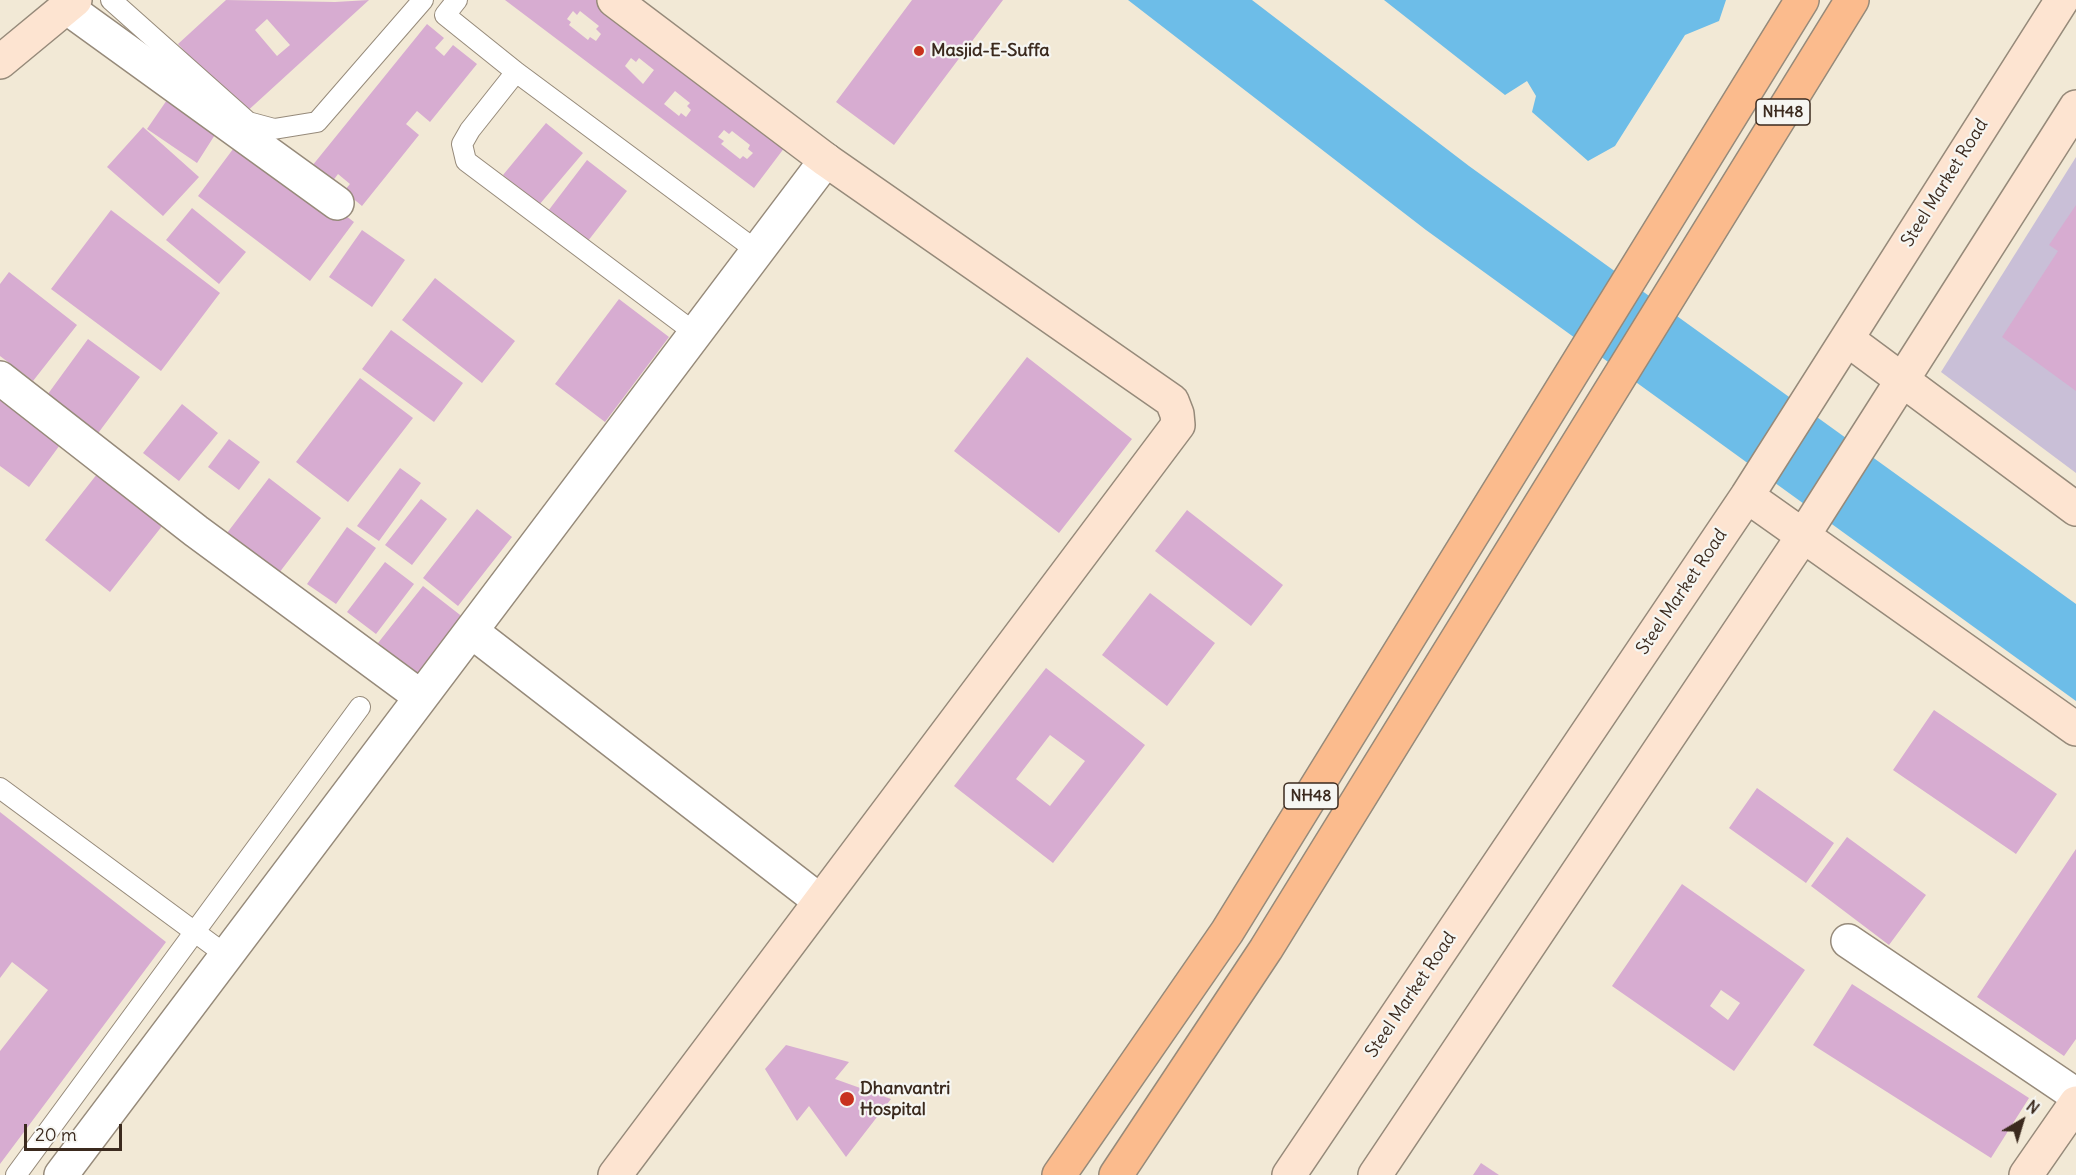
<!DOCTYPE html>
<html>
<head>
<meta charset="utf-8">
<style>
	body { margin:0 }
	#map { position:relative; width:2076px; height:1175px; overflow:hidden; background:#f2e9d6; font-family:Delius,sans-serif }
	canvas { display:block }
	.north { position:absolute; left:1992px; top:1091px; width:60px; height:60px; -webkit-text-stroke:4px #f6f6f2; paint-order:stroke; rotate:38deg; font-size:16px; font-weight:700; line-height:24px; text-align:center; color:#3b2a1e }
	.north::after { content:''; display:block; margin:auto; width:21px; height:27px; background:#3b2a1e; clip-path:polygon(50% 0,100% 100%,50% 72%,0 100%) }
	.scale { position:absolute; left:24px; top:1124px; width:98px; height:27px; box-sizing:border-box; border:3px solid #3b2a1e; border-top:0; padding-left:8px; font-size:18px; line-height:21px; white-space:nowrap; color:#3b2a1e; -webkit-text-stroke:4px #f6f6f2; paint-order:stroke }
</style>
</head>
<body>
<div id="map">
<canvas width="2076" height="1175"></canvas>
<div class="north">N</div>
<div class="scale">20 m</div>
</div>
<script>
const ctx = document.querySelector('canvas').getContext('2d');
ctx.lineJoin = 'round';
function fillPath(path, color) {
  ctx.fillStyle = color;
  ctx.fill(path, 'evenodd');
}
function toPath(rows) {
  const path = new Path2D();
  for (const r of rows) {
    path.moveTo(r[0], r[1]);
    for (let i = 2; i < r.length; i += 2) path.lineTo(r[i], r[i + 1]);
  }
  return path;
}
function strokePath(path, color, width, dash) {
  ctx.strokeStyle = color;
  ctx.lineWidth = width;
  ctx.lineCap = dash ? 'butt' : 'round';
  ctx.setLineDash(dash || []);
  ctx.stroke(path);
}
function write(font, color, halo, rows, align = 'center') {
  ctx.font = font + ' Delius,sans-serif';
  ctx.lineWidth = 4.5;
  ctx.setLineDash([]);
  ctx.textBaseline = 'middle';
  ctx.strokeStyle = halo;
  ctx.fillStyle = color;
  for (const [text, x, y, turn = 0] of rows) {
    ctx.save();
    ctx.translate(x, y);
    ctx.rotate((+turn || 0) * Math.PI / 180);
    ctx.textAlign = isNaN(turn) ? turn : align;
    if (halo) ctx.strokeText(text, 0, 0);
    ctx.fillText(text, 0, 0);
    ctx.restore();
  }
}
const industrial = toPath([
	[2076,157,2076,473,1941,372]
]);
const water = toPath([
	[1128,0,1252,0,1469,166,2076,604,2076,701,1426,230],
	[1384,0,1726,0,1719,21,1685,35,1615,146,1588,161,1532,112,1536,96,1527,81,1505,95]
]);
const building = toPath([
	[226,0,335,2,369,0,243,115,178,44],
	[267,19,290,45,277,56,255,30],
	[505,0,602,0,788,143,754,188],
	[573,11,577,15,580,11,599,26,596,29,601,34,596,41,590,37,588,40,569,25,571,22,567,19],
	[631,58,636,62,639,58,654,70,643,84,625,66],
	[675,91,690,103,687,106,691,110,686,117,681,113,679,116,664,104],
	[724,130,729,134,732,131,750,145,748,149,753,153,747,159,743,156,740,159,721,144,724,141,718,137],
	[912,0,1003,0,894,145,836,102],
	[427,24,444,38,435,48,444,56,453,45,477,64,430,122,417,111,406,124,419,135,362,206,344,191,350,184,338,174,332,182,312,166],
	[169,97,218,130,197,163,147,129],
	[546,123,583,153,539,205,503,175],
	[143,127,199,177,163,216,107,167],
	[242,137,354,222,310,281,198,196],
	[587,160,627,191,584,246,545,215],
	[2076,205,2076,391,2002,337,2058,251,2049,245],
	[192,208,246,252,219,284,166,240],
	[111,210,220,293,161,371,51,289],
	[362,230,405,260,372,307,329,277],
	[9,272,77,325,33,381,0,356,0,284],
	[435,278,515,341,482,383,402,320],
	[619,299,669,337,605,422,555,384],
	[391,330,463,383,434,422,362,369],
	[88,339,140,377,96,436,45,398],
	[1027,357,1132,439,1059,533,954,451],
	[360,378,413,418,348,502,296,462],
	[0,387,68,434,29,487,0,466],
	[182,404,218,433,179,481,143,453],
	[229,439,260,462,239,490,208,467],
	[105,464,170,516,110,592,45,540],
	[400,468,421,483,379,541,357,526],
	[269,478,321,518,279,573,227,533],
	[421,499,447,519,412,565,385,545],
	[477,509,512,537,458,606,423,578],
	[1187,510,1283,585,1251,626,1155,551],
	[347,527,376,548,336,604,307,584],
	[385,562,414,584,376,634,347,612],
	[423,586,464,618,419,675,378,643],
	[1150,593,1215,643,1167,706,1102,655],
	[1046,668,1145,745,1053,863,954,786],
	[1050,735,1085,761,1050,806,1016,779],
	[1934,710,2057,794,2016,854,1893,770],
	[1757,788,1834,843,1806,883,1729,828],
	[0,812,166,942,0,1164,0,1051,48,990,12,962,0,978],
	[1847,837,1926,895,1889,945,1811,886],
	[2076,849,2076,1039,2064,1056,1977,997],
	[1682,884,1805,970,1734,1071,1612,986],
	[1721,990,1740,1003,1728,1020,1710,1006],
	[1852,984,2029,1098,1991,1158,1813,1045],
	[786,1045,849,1062,835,1079,891,1099,846,1157,809,1106,797,1121,765,1069],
	[1481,1163,1499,1175,1473,1175]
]);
const lane = toPath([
	[111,0,248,122,274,129,317,122,423,0],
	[457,0,445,15,516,72,757,251],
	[516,72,470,130,462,144,466,161,695,333],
	[0,788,226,955],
	[16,1175,360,707]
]);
const street = toPath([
	[66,7,337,203],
	[0,378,196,531,421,697],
	[471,631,820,901],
	[1848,941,2076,1095],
	[61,1175,826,160]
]);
const secondary = toPath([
	[614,0,826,160,1172,401,1177,414,1178,425,615,1175],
	[0,62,75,0],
	[1847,339,2076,509],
	[1747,496,2076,729],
	[1289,1175,1747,496,2062,0],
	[1375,1175,1803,536,2076,107],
	[2026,1175,2076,1103]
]);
const highway = toPath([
	[1059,1175,1227,932,1802,0],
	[1116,1175,1266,949,1852,0]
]);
const markers = [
	[919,51,6,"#c8321e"],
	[847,1099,8,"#c8321e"]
];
const shields = [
	[1783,112,54],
	[1311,796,54]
];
const shieldNames = [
	["NH48",1783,112],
	["NH48",1311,796]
];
const poiNames = [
	["Masjid-E-Suffa",931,51],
	["Dhanvantri",860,1089],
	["Hospital",860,1110]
];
const streetNames = [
	["Steel Market Road",1945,183,-58],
	["Steel Market Road",1682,592,-56],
	["Steel Market Road",1411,995,-56]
];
fillPath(industrial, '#c9bfd7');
fillPath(water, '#6dbde8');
fillPath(building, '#d7acd1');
strokePath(lane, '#968a7a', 22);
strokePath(street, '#968a7a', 36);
strokePath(secondary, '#968a7a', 36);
strokePath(highway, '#968a7a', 36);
strokePath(lane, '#fff', 20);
strokePath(street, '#fff', 33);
strokePath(secondary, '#fde4d1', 33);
strokePath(highway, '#fbbb8d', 33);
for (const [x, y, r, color] of markers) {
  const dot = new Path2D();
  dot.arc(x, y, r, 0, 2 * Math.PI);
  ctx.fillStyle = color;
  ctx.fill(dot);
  strokePath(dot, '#f6f6f2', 2);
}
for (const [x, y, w] of shields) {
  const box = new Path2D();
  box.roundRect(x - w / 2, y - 13, w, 26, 4.5);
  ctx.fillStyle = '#f6f6f2';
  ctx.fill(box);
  strokePath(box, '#3b2a1e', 1.5);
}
write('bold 16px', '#3b2a1e', null, shieldNames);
write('bold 18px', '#3b2a1e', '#f6f6f2', poiNames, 'left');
write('18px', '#3b2a1e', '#f6f6f2', streetNames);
</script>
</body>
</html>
